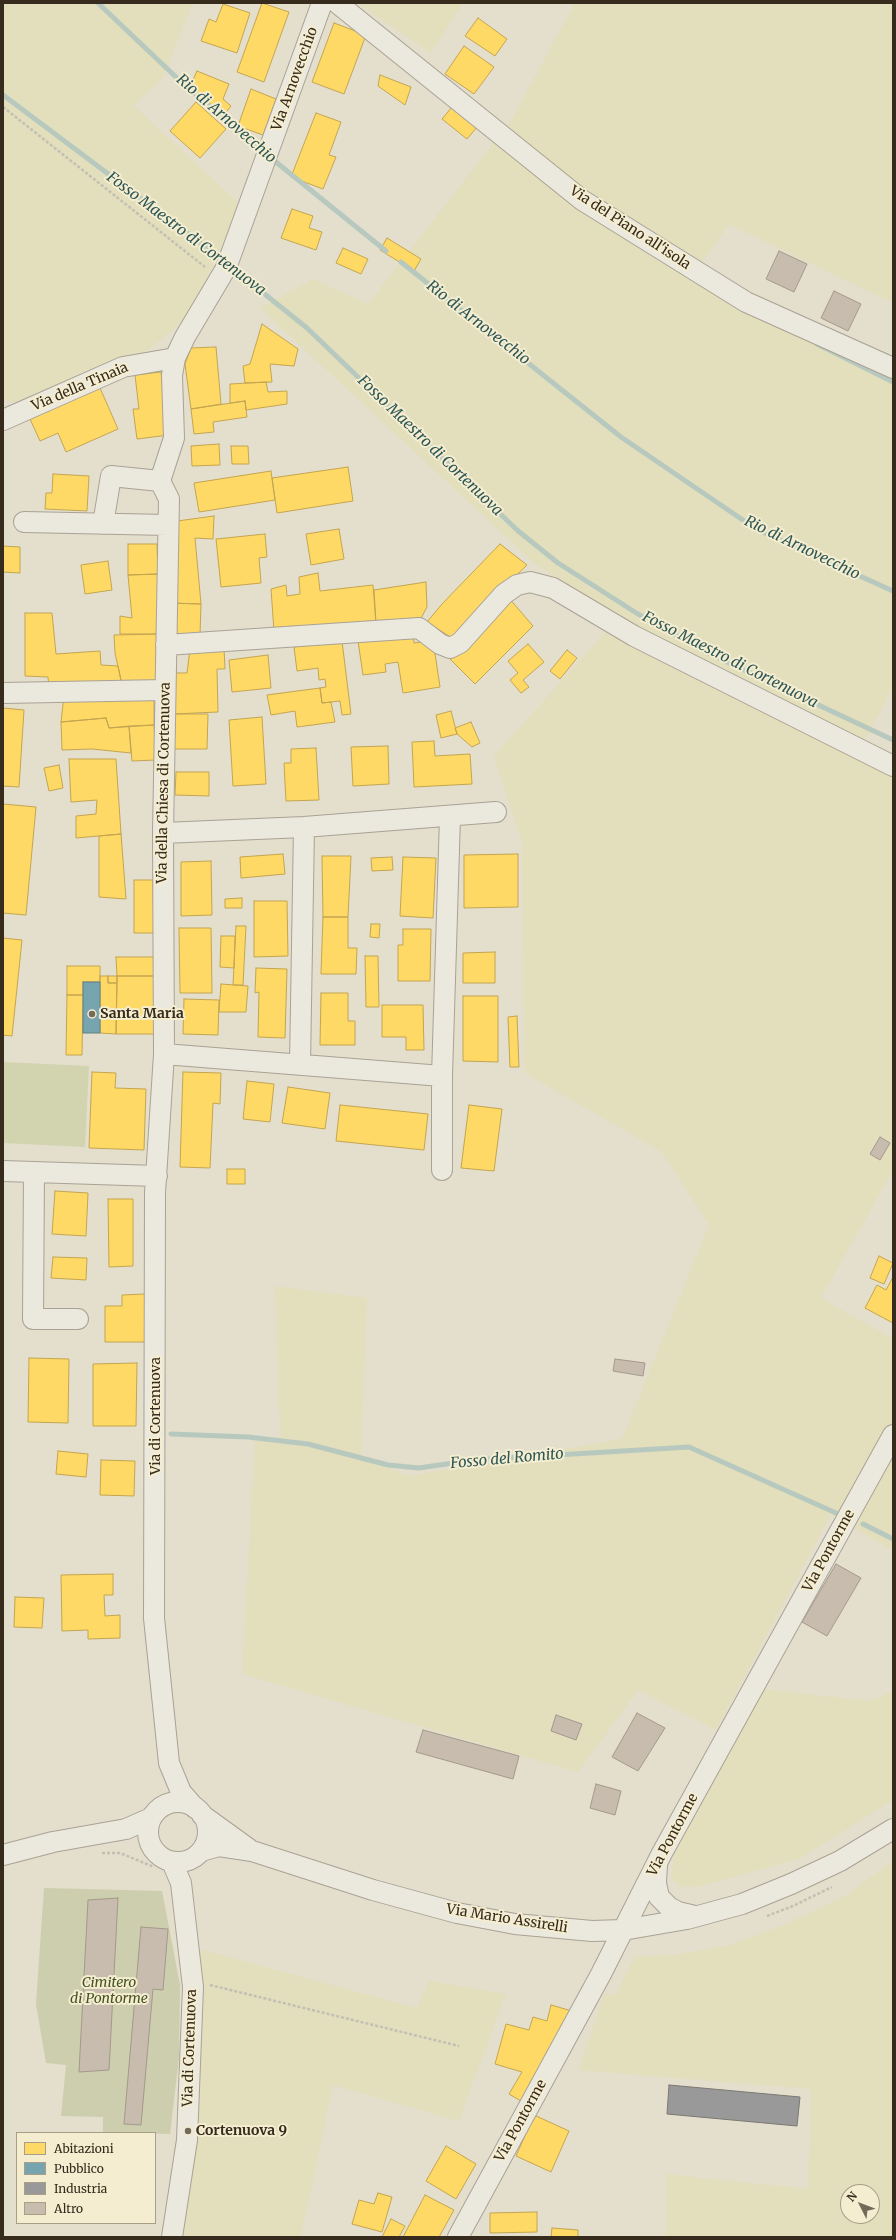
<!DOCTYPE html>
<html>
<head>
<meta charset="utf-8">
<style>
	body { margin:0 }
	#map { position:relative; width:896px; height:2240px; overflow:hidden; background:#e4decc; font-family:Merriweather,serif }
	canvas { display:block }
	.frame { position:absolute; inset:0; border:4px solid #362b1d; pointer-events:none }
	.legend { position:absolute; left:16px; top:2132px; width:140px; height:92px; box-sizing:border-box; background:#f5edd0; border:1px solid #a99f88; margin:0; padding:5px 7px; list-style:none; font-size:12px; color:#362b1d }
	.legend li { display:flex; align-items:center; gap:8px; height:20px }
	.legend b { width:20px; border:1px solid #a99f88 }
	.north { position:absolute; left:840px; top:2184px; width:40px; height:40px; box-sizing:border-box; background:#f5edd0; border:1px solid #a99f88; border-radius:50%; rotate:312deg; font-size:11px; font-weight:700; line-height:16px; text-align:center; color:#362b1d }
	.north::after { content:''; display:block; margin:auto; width:14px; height:18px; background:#736a5a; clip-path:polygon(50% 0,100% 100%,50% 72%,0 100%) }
</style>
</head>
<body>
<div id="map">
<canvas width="896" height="2240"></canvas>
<div class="frame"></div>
<ul class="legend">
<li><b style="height:11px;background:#ffd966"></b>Abitazioni</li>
<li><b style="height:11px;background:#76a5af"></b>Pubblico</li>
<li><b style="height:11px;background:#999"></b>Industria</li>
<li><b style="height:11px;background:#c7bcad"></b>Altro</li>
</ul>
<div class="north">N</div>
</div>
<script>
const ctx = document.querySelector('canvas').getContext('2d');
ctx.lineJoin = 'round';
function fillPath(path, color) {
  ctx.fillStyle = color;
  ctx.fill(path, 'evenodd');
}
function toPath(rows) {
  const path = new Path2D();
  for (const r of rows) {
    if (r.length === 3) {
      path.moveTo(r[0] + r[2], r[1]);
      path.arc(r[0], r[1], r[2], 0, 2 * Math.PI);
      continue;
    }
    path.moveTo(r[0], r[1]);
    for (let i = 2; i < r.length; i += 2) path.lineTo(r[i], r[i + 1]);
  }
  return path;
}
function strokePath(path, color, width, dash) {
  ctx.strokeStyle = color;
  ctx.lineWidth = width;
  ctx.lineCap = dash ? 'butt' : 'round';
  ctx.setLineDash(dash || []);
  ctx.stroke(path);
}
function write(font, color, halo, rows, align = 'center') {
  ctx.font = font + ' Merriweather,serif';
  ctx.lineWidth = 4;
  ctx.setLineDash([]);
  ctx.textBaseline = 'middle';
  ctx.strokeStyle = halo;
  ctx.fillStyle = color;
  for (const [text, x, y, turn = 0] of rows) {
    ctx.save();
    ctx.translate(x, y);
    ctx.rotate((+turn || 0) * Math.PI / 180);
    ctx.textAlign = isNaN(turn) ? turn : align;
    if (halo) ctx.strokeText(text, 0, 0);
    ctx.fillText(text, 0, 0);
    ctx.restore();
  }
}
const farmland = toPath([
	[3,3,193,3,162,80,133,105,241,205,188,317,126,368,10,403,3,398],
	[357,3,463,3,431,53],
	[575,3,893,3,893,303,729,224,690,280,893,383,893,687,861,748,893,762,893,1170,821,1298,893,1339,893,1551,831,1514,716,1730,638,1690,578,1772,242,1674,255,1440,280,1438,275,1286,367,1298,361,1456,408,1476,622,1439,709,1225,662,1152,525,1073,522,843,494,756,616,620,533,562,260,308,313,279,368,304,510,122],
	[762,1689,870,1701,893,1691,893,1800,799,1859,697,1887,681,1887,671,1878,675,1849],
	[893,1861,893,2234,890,2237,666,2237,666,2174,808,2189,811,2089,579,2070,605,1992,615,1996,635,1956,674,1955,726,1946,786,1924,845,1896],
	[848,2192,872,2192,872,2216,848,2216],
	[188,1946,417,2008,429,1981,506,1994,459,2121,333,2085,301,2237,178,2237]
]);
const green = toPath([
	[3,1062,89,1066,85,1147,3,1143]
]);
const cemetery = toPath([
	[44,1888,162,1891,180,1985,179,2057,170,2134,103,2132,103,2117,61,2116,66,2065,46,2063,36,2004]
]);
const homes = toPath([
	[262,3,289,12,264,82,237,72,262,3],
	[223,4,250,13,237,53,201,41,209,19,216,22,223,4],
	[478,18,507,39,495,56,465,36,478,18],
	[334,23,366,35,344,94,312,82,334,23],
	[464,46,494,67,474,94,445,74,464,46],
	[197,71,229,84,223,99,231,106,224,115,190,87,197,71],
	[380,75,411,87,405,105,378,86,380,75],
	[251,89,276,99,263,135,238,126,251,89],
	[196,102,226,129,200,158,170,131,196,102],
	[452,107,477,127,467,139,442,119,452,107],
	[316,113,341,122,329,155,336,157,323,189,291,177,316,113],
	[292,209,313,216,309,228,322,232,316,250,281,238,292,209],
	[387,238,421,259,414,271,380,250,387,238],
	[343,248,368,259,361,274,336,263,343,248],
	[262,324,298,349,294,366,270,364,272,382,245,383,243,366,250,364,262,324],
	[216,347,221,404,191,409,185,364,191,348,216,347],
	[161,372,169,435,137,439,133,409,139,409,135,375,161,372],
	[266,382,268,392,287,391,287,404,246,410,245,401,230,403,230,384,266,382],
	[100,388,118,429,66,452,58,433,40,441,30,419,100,388],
	[245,401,247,417,213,422,214,432,194,434,191,409,245,401],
	[219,444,220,465,192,466,191,446,219,444],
	[231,446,248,446,249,464,232,464,231,446],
	[348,467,353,501,277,513,272,478,348,467],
	[271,471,275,500,199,512,194,483,271,471],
	[53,474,89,476,87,511,45,509,46,493,52,493,53,474],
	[214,516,213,539,195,538,201,604,169,603,170,522,214,516],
	[339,529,344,559,311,565,306,534,339,529],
	[265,534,267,557,259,558,261,583,221,587,216,539,265,534],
	[128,544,157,544,158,574,128,575,128,544],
	[500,544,527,565,452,638,427,622,442,604,500,544],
	[3,546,20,547,20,573,3,572,3,546],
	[108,561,112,590,85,594,81,565,108,561],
	[318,573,320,591,373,585,376,624,274,631,271,589,286,585,287,596,300,594,299,577,318,573],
	[158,574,160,634,120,634,120,616,132,618,128,575,158,574],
	[426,582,427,607,420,620,376,624,374,590,426,582],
	[508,597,533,626,475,684,450,659,508,597],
	[169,603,201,604,200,635,168,634,169,603],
	[25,613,52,613,56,654,100,651,101,665,118,666,122,685,49,688,48,677,25,676,25,613],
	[413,633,414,643,433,640,440,687,403,693,398,662,385,664,386,672,363,675,358,641,413,633],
	[160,634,158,688,122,685,115,653,114,635,160,634],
	[342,641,351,714,342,715,340,701,322,703,320,688,326,687,325,679,319,680,318,668,297,671,294,647,342,641],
	[528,644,544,662,523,680,529,687,521,693,510,680,518,673,508,661,528,644],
	[224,648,225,669,217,669,218,712,173,714,168,673,187,673,190,649,224,648],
	[567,650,577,658,560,679,550,671,567,650],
	[268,655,271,688,232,692,229,660,268,655],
	[320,688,322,703,331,702,335,722,297,727,295,711,271,715,267,695,320,688],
	[154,692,154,725,109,728,106,718,61,722,64,695,154,692],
	[3,708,24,710,19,787,3,786,3,708],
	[451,711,457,734,441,738,436,715,451,711],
	[173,714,208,714,207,749,173,749,173,714],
	[262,717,266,784,233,786,229,720,262,717],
	[106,718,109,728,129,726,131,753,92,749,62,750,61,722,106,718],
	[471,722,480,743,472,747,457,734,455,728,471,722],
	[154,725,156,760,132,761,129,726,154,725],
	[434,741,435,756,470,754,472,784,414,787,412,742,434,741],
	[388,746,389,784,353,786,351,747,388,746],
	[316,748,319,800,286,801,284,763,291,763,291,749,316,748],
	[69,759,116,759,121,834,76,838,76,816,96,814,97,800,71,802,69,759],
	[59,765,63,788,49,791,44,768,59,765],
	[176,772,209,772,209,796,175,795,176,772],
	[3,804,36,807,26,915,3,913,3,804],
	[121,834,126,899,99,897,99,836,121,834],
	[283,854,285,874,241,878,240,857,283,854],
	[518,854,518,907,464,908,464,855,518,854],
	[322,856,351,856,348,917,323,917,322,856],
	[392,857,393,870,372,871,371,858,392,857],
	[403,857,436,858,433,918,400,916,403,857],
	[211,861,212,915,181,916,181,862,211,861],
	[134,880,153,880,154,933,134,933,134,880],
	[242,898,242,908,225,908,225,899,242,898],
	[254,901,287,901,288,956,254,957,254,901],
	[323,917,348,917,348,948,357,948,356,974,321,974,323,917],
	[371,924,380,924,379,938,370,937,371,924],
	[236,926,246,926,243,985,233,985,236,926],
	[179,928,211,928,212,993,180,993,179,928],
	[403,929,431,929,430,981,398,981,398,945,403,945,403,929],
	[221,936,235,936,234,968,220,967,221,936],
	[3,938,22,940,12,1036,3,1035,3,938],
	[495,952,495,983,463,983,463,953,495,952],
	[365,956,378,956,379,1007,366,1007,365,956],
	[116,957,155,957,154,976,117,976,116,957],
	[67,966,100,966,100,982,83,982,83,995,67,995,67,966],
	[256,968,287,969,285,1038,258,1037,259,992,255,993,256,968],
	[100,976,108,976,108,983,117,983,116,1034,100,1033,100,976],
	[108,976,117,976,117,983,108,983,108,976],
	[117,976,154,976,154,1034,116,1034,117,976],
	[221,984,248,986,246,1012,219,1012,221,984],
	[321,993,348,993,348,1021,355,1021,355,1045,320,1045,321,993],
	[67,995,83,995,82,1055,66,1055,67,995],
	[463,996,498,996,498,1062,463,1061,463,996],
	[184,999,219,1000,218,1035,183,1034,184,999],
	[382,1005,423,1005,424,1050,406,1050,406,1037,382,1037,382,1005],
	[517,1016,519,1067,510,1067,508,1017,517,1016],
	[92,1072,116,1073,115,1088,146,1089,144,1150,89,1148,92,1072],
	[183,1072,221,1073,220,1104,213,1103,210,1168,180,1167,183,1072],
	[247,1081,274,1084,270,1122,243,1119,247,1081],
	[288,1087,330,1093,325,1129,282,1123,288,1087],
	[340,1105,428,1114,424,1150,336,1141,340,1105],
	[469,1105,502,1109,494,1171,461,1168,469,1105],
	[227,1169,245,1169,245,1184,227,1184,227,1169],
	[55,1191,88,1193,86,1236,52,1234,55,1191],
	[108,1199,133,1199,133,1266,109,1267,108,1199],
	[879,1256,893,1263,884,1284,870,1278,879,1256],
	[53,1257,87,1258,86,1280,51,1278,53,1257],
	[893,1277,893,1323,865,1308,877,1285,886,1290,893,1277],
	[145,1294,145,1342,105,1342,105,1306,122,1306,122,1295,145,1294],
	[29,1358,69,1359,68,1423,28,1422,29,1358],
	[137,1363,136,1426,93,1426,93,1364,137,1363],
	[58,1451,88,1454,86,1477,56,1474,58,1451],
	[101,1460,135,1461,134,1496,100,1495,101,1460],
	[113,1574,113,1595,104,1595,105,1616,120,1615,120,1638,88,1639,88,1630,62,1631,61,1575,113,1574],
	[15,1597,44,1598,42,1628,14,1627,15,1597],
	[551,2005,572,2011,521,2101,509,2094,522,2072,495,2064,506,2024,529,2030,533,2017,547,2021,551,2005],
	[534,2115,569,2131,551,2172,516,2156,534,2115],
	[446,2146,476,2164,456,2199,426,2181,446,2146],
	[378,2193,392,2197,382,2232,352,2224,359,2200,374,2204,378,2193],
	[425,2195,454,2210,439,2237,403,2237,425,2195],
	[537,2212,537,2232,490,2233,490,2213,537,2212],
	[391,2219,405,2226,399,2237,382,2237,391,2219],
	[552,2228,578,2230,578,2237,551,2237,552,2228]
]);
const public = toPath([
	[83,982,100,982,100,1033,83,1033,83,982]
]);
const industry = toPath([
	[669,2085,800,2097,797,2126,667,2114,669,2085]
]);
const stream = toPath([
	[98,3,178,79,263,152],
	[3,95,223,260],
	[271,158,386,251],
	[401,262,621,437,756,529,893,591],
	[231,267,307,328,517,530,558,563,638,614,712,655,893,740],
	[817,344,893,382],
	[171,1434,248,1437,308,1444,388,1465,419,1468,474,1460,689,1447,836,1513],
	[863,1524,893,1539]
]);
const building = toPath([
	[779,251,807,264,794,292,766,279,779,251],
	[834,291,861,304,848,331,821,318,834,291],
	[880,1137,890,1143,880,1160,870,1154,880,1137],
	[615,1359,645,1363,643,1376,613,1371,615,1359],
	[836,1564,861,1578,827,1636,802,1622,836,1564],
	[637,1713,665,1728,638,1771,612,1757,637,1713],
	[556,1715,582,1724,576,1740,551,1731,556,1715],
	[423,1730,519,1756,513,1779,416,1752,423,1730],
	[596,1784,621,1791,615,1815,590,1808,596,1784],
	[118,1898,109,2070,79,2072,88,1900,118,1898],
	[141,1927,168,1929,163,1990,153,1989,141,2125,124,2124,141,1927]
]);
const path = toPath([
	[3,107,205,267],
	[102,1853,120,1853,154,1867],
	[767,1916,793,1906,832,1887],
	[210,1985,459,2046]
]);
const minor = toPath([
	[337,3,582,200,746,302,893,368],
	[3,420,123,367,175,358],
	[24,522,168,525],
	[103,524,111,476,160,481],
	[166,645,419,628,440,644,450,648,460,643,504,594,517,585,530,582,553,588,634,636,893,766],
	[3,693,165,690],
	[163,833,304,827,496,812],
	[164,1054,442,1076],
	[300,1064,304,827],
	[442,1170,442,1076,450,817],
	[3,1171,157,1176],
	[34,1172,33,1319,78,1319],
	[178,1832,30],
	[195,1808,181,1792,169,1763,154,1618,155,1193,164,1054,163,833,169,499,160,481,174,438,172,375,175,358,185,337,226,268,322,3],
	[202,1815,249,1849],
	[201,1851,219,1846,252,1851,373,1890,457,1913,515,1924,592,1931,623,1930,687,1919,742,1904,791,1884,840,1861,893,1829],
	[3,1855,53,1842,126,1829,151,1818],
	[172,1862,181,1883,193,1987,187,2140,172,2237],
	[657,1865,656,1883,659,1897,669,1907,678,1912,695,1916],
	[458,2237,601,1974,662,1853,893,1435]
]);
const markers = [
	[92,1014,4,"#736a5a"],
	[188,2131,4,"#736a5a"]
];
const streetNames = [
	["Via Arnovecchio",295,79,-70],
	["Via del Piano all'isola",630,228,33],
	["Via della Tinaia",80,387,-23],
	["Via della Chiesa di Cortenuova",164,783,-89],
	["Via di Cortenuova",156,1416,-90],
	["Via Pontorme",829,1551,-61],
	["Via Pontorme",673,1835,-62],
	["Via Mario Assirelli",507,1919,9],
	["Via di Cortenuova",190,2048,-88],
	["Via Pontorme",521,2121,-61]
];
const poiNames = [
	["Santa Maria",100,1014],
	["Cortenuova 9",196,2131]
];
const parkNames = [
	["Cimitero",109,1983],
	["di Pontorme",109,1999]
];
const waterNames = [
	["Rio di Arnovecchio",226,119,41],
	["Fosso Maestro di Cortenuova",186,234,37],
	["Rio di Arnovecchio",478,323,38],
	["Fosso Maestro di Cortenuova",430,446,44],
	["Rio di Arnovecchio",802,548,26],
	["Fosso Maestro di Cortenuova",730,660,27],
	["Fosso del Romito",507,1459,-5]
];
fillPath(farmland, '#e3debc');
fillPath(green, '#d1d4ae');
fillPath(cemetery, '#cccead');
fillPath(homes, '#ffd966');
strokePath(homes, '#c3a550', 1);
fillPath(public, '#76a5af');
strokePath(public, '#638083', 1);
fillPath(industry, '#999');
strokePath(industry, '#7b7874', 1);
strokePath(stream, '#b7c9bf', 5);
fillPath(building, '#c7bcad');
strokePath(building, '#a4998b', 1);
strokePath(minor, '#a9a295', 22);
strokePath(path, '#c4bfb4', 2.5, [3, 2]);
strokePath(minor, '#ebe8dd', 20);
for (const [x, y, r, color] of markers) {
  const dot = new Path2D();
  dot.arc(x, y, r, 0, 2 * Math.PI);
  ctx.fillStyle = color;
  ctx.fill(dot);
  strokePath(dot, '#f5edd0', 1.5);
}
write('14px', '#362b1d', '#f5edd0', streetNames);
write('bold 14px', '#362b1d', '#f5edd0', poiNames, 'left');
write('italic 14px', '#445324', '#f5edd0', parkNames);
write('italic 15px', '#2c5656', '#f5edd0', waterNames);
</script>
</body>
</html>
